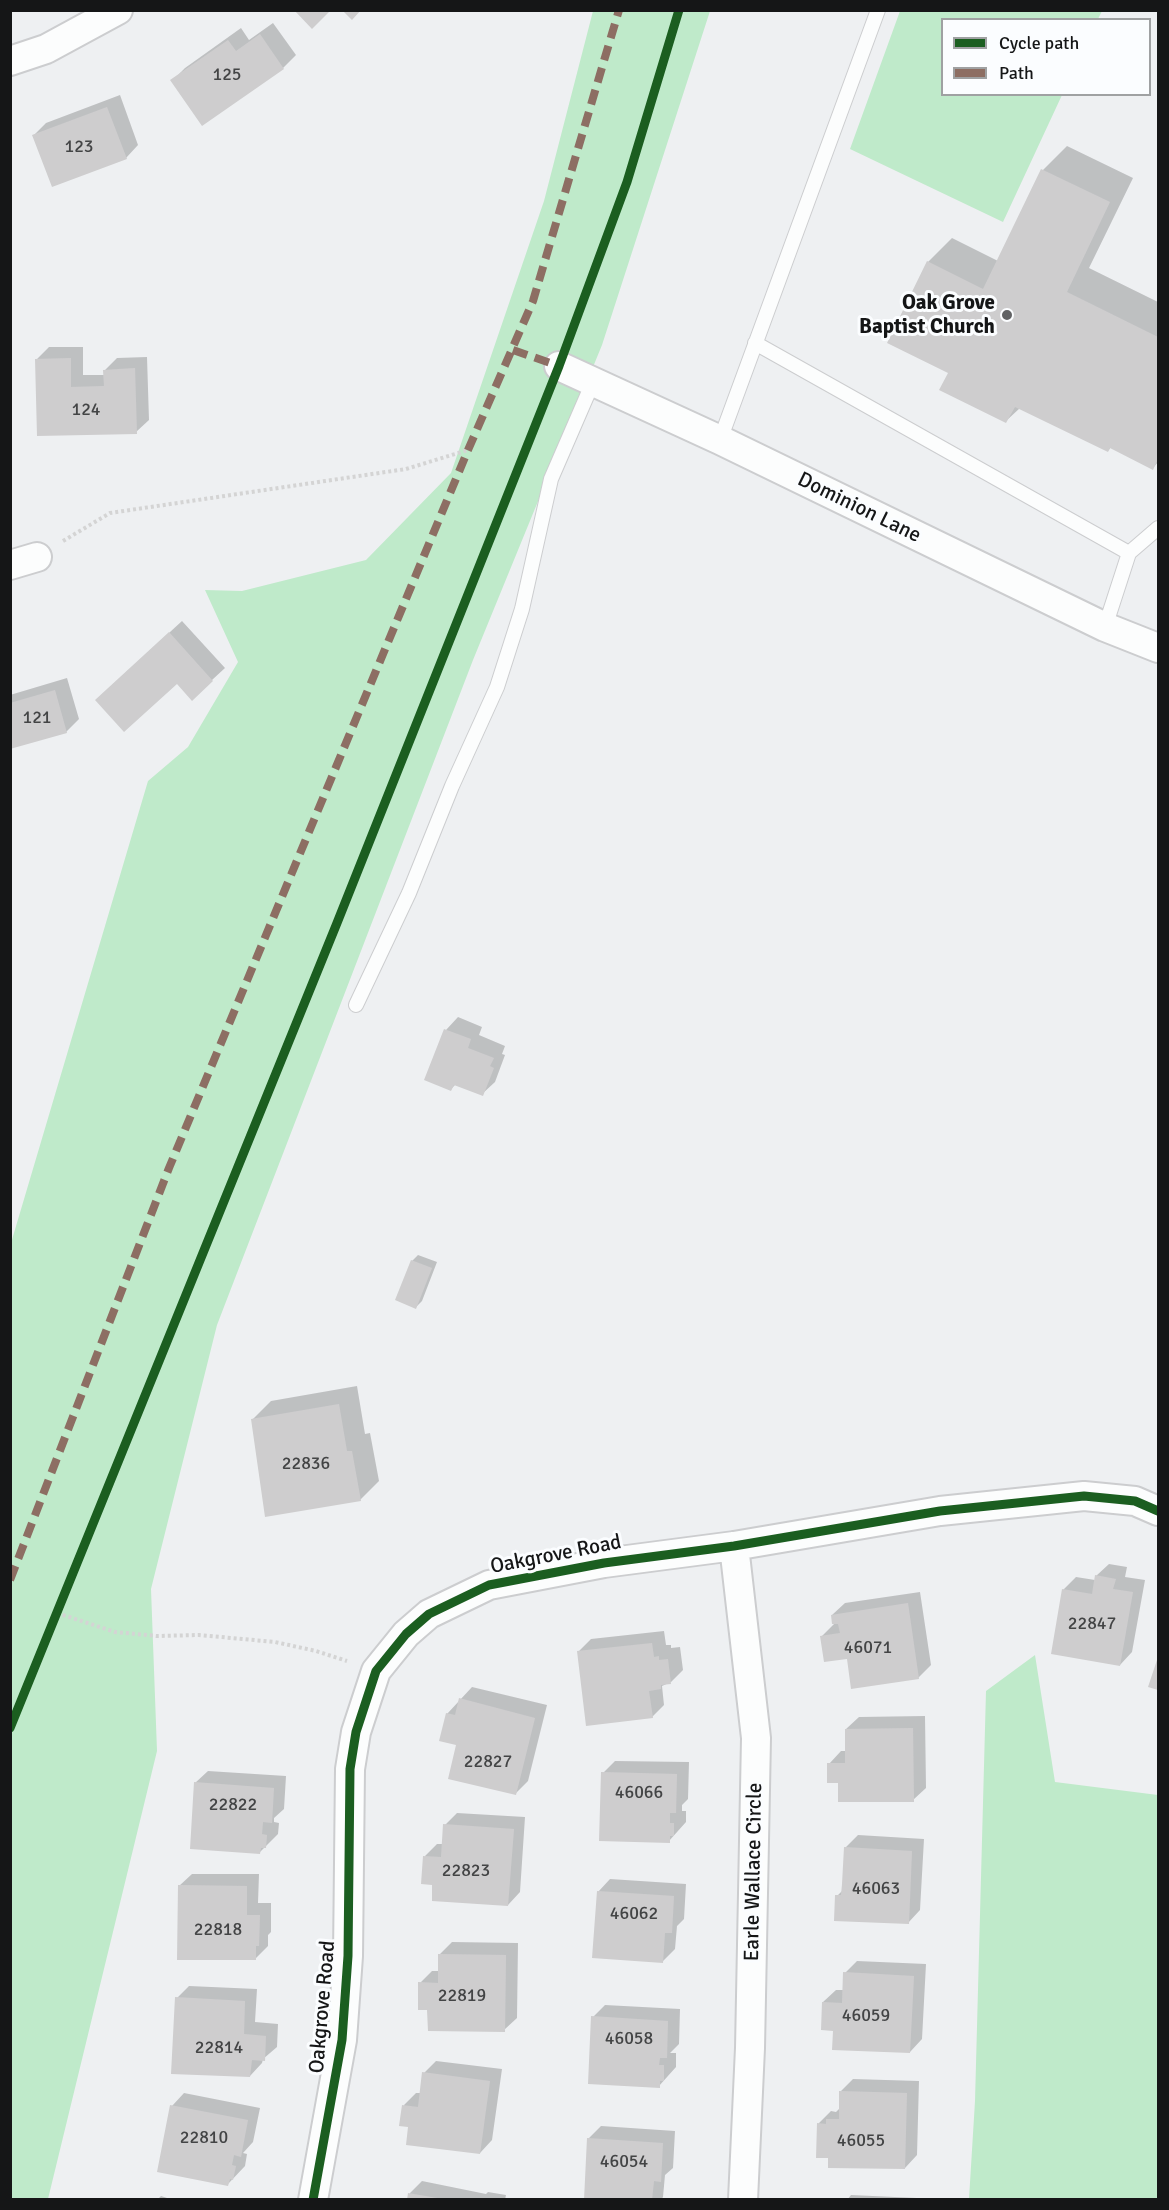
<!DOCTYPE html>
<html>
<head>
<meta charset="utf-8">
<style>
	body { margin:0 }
	#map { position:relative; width:1169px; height:2210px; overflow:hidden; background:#eef0f2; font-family:Signika,sans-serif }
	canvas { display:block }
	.frame { position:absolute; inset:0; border:12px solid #151617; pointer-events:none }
	.legend { position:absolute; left:941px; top:18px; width:210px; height:78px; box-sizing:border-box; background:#fbfdff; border:2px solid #9fa1a2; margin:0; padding:8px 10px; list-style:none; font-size:18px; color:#151617 }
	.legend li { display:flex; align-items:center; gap:12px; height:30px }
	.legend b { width:30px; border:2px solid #9fa1a2 }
</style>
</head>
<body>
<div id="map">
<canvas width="1169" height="2210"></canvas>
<div class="frame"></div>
<ul class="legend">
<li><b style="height:8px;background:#1b5e20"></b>Cycle path</li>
<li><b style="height:8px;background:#8d6e63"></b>Path</li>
</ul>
</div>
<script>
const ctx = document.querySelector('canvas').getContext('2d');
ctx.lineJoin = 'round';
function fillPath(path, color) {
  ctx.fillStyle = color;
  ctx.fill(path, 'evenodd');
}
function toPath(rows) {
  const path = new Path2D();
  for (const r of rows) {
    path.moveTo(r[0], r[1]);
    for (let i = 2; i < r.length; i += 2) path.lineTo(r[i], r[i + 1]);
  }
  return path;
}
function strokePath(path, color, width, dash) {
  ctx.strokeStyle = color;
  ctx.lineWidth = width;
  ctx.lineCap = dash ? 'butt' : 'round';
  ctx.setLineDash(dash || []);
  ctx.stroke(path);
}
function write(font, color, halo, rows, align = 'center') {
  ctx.font = font + ' Signika,sans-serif';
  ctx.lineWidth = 6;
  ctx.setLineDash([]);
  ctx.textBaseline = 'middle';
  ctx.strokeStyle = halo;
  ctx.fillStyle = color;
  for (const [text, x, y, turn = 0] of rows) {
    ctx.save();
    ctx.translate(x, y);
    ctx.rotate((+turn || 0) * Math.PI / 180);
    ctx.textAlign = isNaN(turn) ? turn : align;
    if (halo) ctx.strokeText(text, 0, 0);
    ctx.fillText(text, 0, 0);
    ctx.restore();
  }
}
const green = toPath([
	[593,11,710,11,602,345,473,660,217,1325,151,1589,157,1751,48,2199,11,2200,11,1243,148,781,188,747,238,662,205,590,242,591,366,560,451,473,544,201],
	[900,11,1102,11,1098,19,942,20,942,94,1062,95,1003,222,850,149],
	[1035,1655,1055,1782,1158,1795,1158,2199,969,2199,975,2101,986,1691]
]);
const shadow = toPath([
	[273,23,296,55,283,68,202,124,172,81,185,68,241,28,249,40],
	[120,95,138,145,126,158,34,135,46,123],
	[1067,146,1133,178,1089,268,1158,302,1158,462,1153,468,1111,447,1108,451,1020,408,1006,421,950,372,928,262,952,238,998,261,1043,170],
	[49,347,83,347,83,375,105,375,105,370,117,358,147,357,149,420,136,432,38,434,36,360],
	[182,621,225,668,212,680,109,688],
	[67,678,79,719,66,732,10,748,10,695],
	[458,1017,482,1027,479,1035,505,1046,502,1054,505,1055,495,1082,482,1094,456,1084,451,1089,446,1030],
	[418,1255,437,1262,422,1301,416,1307,396,1299,412,1261],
	[357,1386,365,1434,370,1433,379,1481,360,1500,252,1420,271,1401],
	[1109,1564,1127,1567,1125,1577,1145,1580,1132,1652,1120,1665,1063,1590,1076,1577,1095,1580,1096,1576],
	[920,1592,931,1665,918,1678,848,1658,822,1636,836,1622,832,1615,845,1603],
	[664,1631,666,1645,671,1645,671,1648,680,1647,683,1670,671,1682,662,1686,664,1705,652,1717,578,1652,591,1639],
	[472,1687,547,1705,528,1781,515,1794,458,1744,447,1714],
	[925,1716,926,1788,913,1800,839,1781,829,1764,841,1751,846,1751,846,1729,859,1717],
	[615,1761,689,1762,688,1799,682,1805,682,1811,686,1811,686,1822,669,1841,603,1773],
	[208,1771,286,1776,284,1809,274,1818,274,1822,279,1823,278,1834,259,1853,195,1783],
	[457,1813,525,1817,520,1892,508,1905,434,1883,425,1856,437,1844,444,1844,445,1825],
	[858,1835,924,1839,920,1910,908,1923,837,1896,843,1890,845,1848],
	[192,1874,259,1874,258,1903,271,1903,271,1932,268,1935,268,1946,255,1959,179,1886],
	[610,1879,686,1884,684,1919,677,1926,675,1949,663,1961,598,1892],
	[452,1942,518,1943,517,2018,504,2030,429,2009,420,1983,432,1971,439,1971,440,1954],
	[857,1961,926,1964,922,2039,910,2052,834,2029,823,2002,836,1990,844,1990,845,1973],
	[189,1986,257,1989,255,2022,278,2024,277,2047,263,2059,262,2063,250,2076,177,1998],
	[605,2005,680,2009,679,2044,670,2053,676,2053,676,2067,659,2086,593,2017],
	[436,2061,502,2069,492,2140,480,2153,410,2125,404,2105,416,2093,421,2093,424,2073],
	[853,2079,919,2081,917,2155,905,2168,818,2124,831,2111,836,2112,840,2108,840,2092],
	[184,2093,260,2108,253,2142,243,2153,247,2154,245,2166,228,2184,172,2106],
	[601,2126,675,2131,673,2168,665,2175,663,2197,661,2200,585,2200,588,2139],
	[422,2181,486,2194,488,2192,506,2195,505,2200,408,2200,410,2193],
	[851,2195,917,2198,917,2200,847,2200],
	[161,2196,173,2200,157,2200]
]);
const building = toPath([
	[294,10,331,10,312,29],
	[342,10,361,10,352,20],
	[260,34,284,69,202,126,170,80,228,40,236,51],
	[107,107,127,159,52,187,32,135],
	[1041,169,1110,202,1067,292,1158,337,1158,459,1153,470,1110,448,1108,452,1015,407,1006,423,939,390,948,373,887,343,927,261,983,289],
	[71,358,71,387,104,386,103,370,135,368,137,434,37,436,35,359],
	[169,632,213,681,192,701,177,684,124,732,95,700],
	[55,690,67,733,10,749,10,703],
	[444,1029,471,1039,468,1048,494,1058,490,1066,494,1068,483,1096,454,1085,451,1091,424,1080],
	[411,1260,432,1268,416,1309,395,1300],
	[339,1404,347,1451,352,1451,361,1501,265,1517,251,1419],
	[1095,1575,1116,1579,1113,1589,1133,1592,1120,1666,1051,1654,1062,1589,1092,1594],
	[908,1603,919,1679,851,1689,847,1659,824,1662,820,1636,840,1633,838,1624,832,1624,831,1615],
	[652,1643,654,1657,659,1656,659,1660,668,1659,671,1684,661,1685,661,1689,649,1691,653,1718,586,1726,577,1651],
	[1158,1657,1158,1690,1148,1687],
	[459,1698,535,1718,516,1795,448,1779,456,1745,439,1741,446,1713,455,1715],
	[913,1728,914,1802,838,1802,838,1783,827,1783,827,1763,845,1763,845,1729],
	[601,1772,677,1774,676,1813,670,1813,670,1823,674,1823,674,1836,670,1836,670,1843,599,1841],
	[194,1782,274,1788,272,1823,263,1822,262,1834,267,1835,266,1848,261,1848,260,1854,190,1849],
	[443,1824,514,1829,508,1906,432,1901,432,1885,421,1884,423,1856,441,1857],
	[844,1847,912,1851,909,1924,834,1921,835,1895,841,1895,842,1884],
	[178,1885,247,1886,247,1915,260,1915,259,1946,256,1946,256,1960,177,1960],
	[597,1891,674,1896,672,1933,665,1933,663,1963,592,1958],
	[438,1954,506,1955,505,2032,428,2031,427,2010,418,2010,418,1982,438,1983],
	[843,1972,914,1976,910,2053,832,2050,833,2031,821,2030,822,2002,842,2003],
	[175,1997,245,2001,244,2034,266,2036,265,2061,252,2060,250,2077,171,2074],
	[591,2016,668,2021,667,2058,660,2058,659,2065,664,2065,664,2081,660,2081,660,2088,588,2084],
	[422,2072,490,2081,480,2154,406,2145,408,2127,399,2126,402,2105,418,2107],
	[839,2091,907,2093,905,2169,828,2168,828,2158,816,2158,817,2123,826,2124,826,2119,839,2119],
	[170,2105,248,2120,241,2157,234,2155,232,2165,236,2166,233,2180,230,2179,228,2186,157,2172],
	[587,2138,663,2143,661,2182,654,2181,652,2200,584,2200],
	[408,2193,437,2198,437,2200,407,2200]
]);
const path = toPath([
	[63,541,110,513,406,469,468,450],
	[57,1613,115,1632,157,1636,199,1635,275,1642,316,1651,347,1661]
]);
const service = toPath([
	[755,343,1129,553],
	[720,440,878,10],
	[1105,627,1129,553,1158,528],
	[356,1005,409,893,452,786,497,687,522,609,551,479,593,382]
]);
const minor = toPath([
	[10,61,46,49,118,10],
	[559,366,720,440,1105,627,1158,648],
	[10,565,37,557],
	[734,1546,756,1738,750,2048,743,2200],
	[313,2200,342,2040,348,1956,350,1769,356,1732,376,1671,406,1634,429,1614,489,1585,604,1563,734,1546,940,1511,1084,1496,1135,1501,1158,1511]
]);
const quiet = toPath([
	[513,350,559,366],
	[10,1580,169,1168,468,450,533,301,619,10]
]);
const cycleway = toPath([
	[10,1728,337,923,559,366,627,182,679,10],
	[313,2200,342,2040,348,1956,350,1769,356,1732,376,1671,406,1634,429,1614,489,1585,604,1563,734,1546,940,1511,1084,1496,1135,1501,1158,1511]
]);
const markers = [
	[1007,315,6,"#616264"]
];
const numberNames = [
	["125",227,75],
	["123",79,147],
	["124",86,410],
	["121",37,718],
	["22836",306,1464],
	["22847",1092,1624],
	["46071",868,1648],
	["22827",488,1762],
	["46066",639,1793],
	["22822",233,1805],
	["22823",466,1871],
	["46063",876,1889],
	["46062",634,1914],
	["22818",218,1930],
	["22819",462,1996],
	["46059",866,2016],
	["46058",629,2039],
	["22814",219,2048],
	["22810",204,2138],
	["46055",861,2141],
	["46054",624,2162]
];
const poiNames = [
	["Oak Grove",995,303],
	["Baptist Church",995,327]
];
const streetNames = [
	["Dominion Lane",859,508,26],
	["Oakgrove Road",556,1555,-11],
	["Earle Wallace Circle",754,1872,-89],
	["Oakgrove Road",323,2007,-85]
];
fillPath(green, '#bfeaca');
fillPath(shadow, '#0003');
fillPath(building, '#cecdce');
strokePath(service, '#cccdcf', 16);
strokePath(minor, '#cccdcf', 32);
strokePath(path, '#d4d4d4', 4, [3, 3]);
strokePath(service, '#fcfdfd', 14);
strokePath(minor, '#fcfdfd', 28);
strokePath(quiet, '#8d6e63', 8, [15, 8]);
strokePath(cycleway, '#1b5e20', 9);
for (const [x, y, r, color] of markers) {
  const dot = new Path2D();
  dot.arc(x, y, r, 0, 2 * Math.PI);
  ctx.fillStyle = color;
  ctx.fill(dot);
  strokePath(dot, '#fbfdff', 2);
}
write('18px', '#434445', null, numberNames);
write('bold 21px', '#151617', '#fbfdff', poiNames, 'right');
write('21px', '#151617', '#fbfdff', streetNames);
</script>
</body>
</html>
